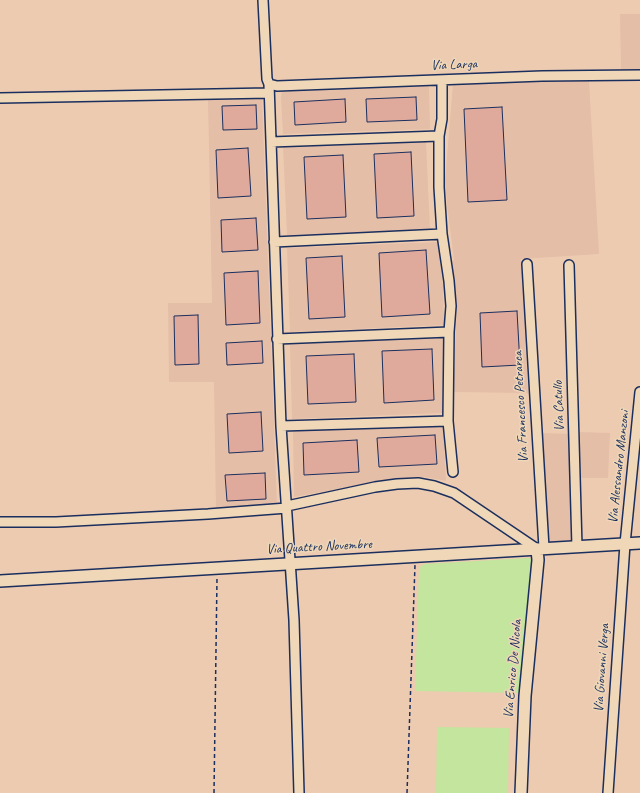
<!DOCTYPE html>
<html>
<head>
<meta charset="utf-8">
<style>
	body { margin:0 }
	canvas { display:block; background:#edcbb0 }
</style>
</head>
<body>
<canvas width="640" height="793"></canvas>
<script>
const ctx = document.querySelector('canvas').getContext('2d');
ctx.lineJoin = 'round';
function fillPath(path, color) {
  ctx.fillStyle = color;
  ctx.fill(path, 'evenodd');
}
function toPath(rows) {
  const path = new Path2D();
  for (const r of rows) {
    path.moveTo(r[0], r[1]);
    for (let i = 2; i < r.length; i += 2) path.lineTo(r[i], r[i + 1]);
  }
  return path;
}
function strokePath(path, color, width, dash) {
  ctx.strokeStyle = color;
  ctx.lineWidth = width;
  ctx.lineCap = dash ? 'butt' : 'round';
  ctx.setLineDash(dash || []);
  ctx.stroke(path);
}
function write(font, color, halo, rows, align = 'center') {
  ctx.font = font + ' Caveat,sans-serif';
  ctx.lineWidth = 3;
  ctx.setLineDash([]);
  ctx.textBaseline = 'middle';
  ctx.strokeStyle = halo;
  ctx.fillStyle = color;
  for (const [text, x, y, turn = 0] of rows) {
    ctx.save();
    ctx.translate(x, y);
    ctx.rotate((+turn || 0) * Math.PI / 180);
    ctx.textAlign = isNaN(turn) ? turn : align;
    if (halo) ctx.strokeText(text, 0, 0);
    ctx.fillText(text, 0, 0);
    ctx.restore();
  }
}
const built = toPath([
	[620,14,640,14,640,69,621,69],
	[589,81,599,254,521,259,528,393,453,392,457,307,452,261,454,260,447,204,445,181,453,84],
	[429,84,430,129,283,134,281,97,282,91],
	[262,97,277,506,216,511,214,382,169,382,168,303,212,303,208,99],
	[426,141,430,230,287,235,283,147],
	[438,242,443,286,444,325,290,332,287,248],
	[445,337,443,413,292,419,290,344],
	[443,425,446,481,425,477,400,479,370,483,294,497,293,430],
	[578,432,610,433,608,478,579,478,580,544,546,545,541,433,571,434]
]);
const green = toPath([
	[527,558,530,558,532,560,533,564,519,693,415,691,419,569,421,566,424,564],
	[437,727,509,728,508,793,436,793]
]);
const building = toPath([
	[416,97,417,120,367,122,366,99,416,97],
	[345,99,346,122,295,125,294,102,345,99],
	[256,105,257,129,223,130,222,106,256,105],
	[502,107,507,200,468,202,464,109,502,107],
	[248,148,251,196,218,198,216,150,248,148],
	[411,152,414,216,377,218,374,154,411,152],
	[343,155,346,217,307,219,304,157,343,155],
	[256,218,258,250,222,252,221,220,256,218],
	[426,250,430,314,382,317,379,253,426,250],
	[342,256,345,317,309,319,306,258,342,256],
	[258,271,260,323,226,325,224,273,258,271],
	[517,311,520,365,482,367,480,313,517,311],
	[198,315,199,364,175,365,174,316,198,315],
	[262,341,263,363,227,365,226,343,262,341],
	[432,349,434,400,384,403,382,351,432,349],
	[354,354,356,402,308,404,306,356,354,354],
	[261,412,263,451,229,453,227,414,261,412],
	[435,435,437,464,379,467,377,438,435,435],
	[357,440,359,472,304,475,303,443,357,440],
	[265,473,266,499,227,501,225,475,265,473]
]);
const path = toPath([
	[214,793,217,578],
	[407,793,415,565]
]);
const minor = toPath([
	[263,0,267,79,269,84,281,426,294,620,299,793],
	[442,80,442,119,439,136,439,187,442,234,449,281,451,306,449,332,448,421,453,472],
	[269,84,277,86,542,76,640,75],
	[0,98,269,93],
	[271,142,439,136],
	[274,242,442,234],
	[527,264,544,548],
	[569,265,577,547],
	[277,339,449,332],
	[281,426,448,421],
	[287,506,375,487,397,484,418,483,434,486,454,493,537,549],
	[0,522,56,522,208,514,287,508],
	[608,793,625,544,640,392]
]);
const tertiary = toPath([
	[0,581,640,543],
	[521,793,525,696,538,560,537,549]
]);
const streetNames = [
	["Via Larga",454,65,-2],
	["Via Catullo",559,406,-92],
	["Via Francesco Petrarca",521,407,-93],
	["Via Alessandro Manzoni",619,467,-84],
	["Via Quattro Novembre",319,547,-3],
	["Via Giovanni Verga",602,668,-86],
	["Via Enrico De Nicola",513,669,-85]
];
fillPath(built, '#e5bea8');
fillPath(green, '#c3e59e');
fillPath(building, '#dfaa9c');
strokePath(building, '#1b2f5e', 1);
strokePath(minor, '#1b2f5e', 12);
strokePath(tertiary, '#1b2f5e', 14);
strokePath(path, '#1b2f5e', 1.5, [4, 3]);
strokePath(minor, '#efd7b7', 9);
strokePath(tertiary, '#efd7b7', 11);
write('14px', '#1b2f5e', '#efd7b7', streetNames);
</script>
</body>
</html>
